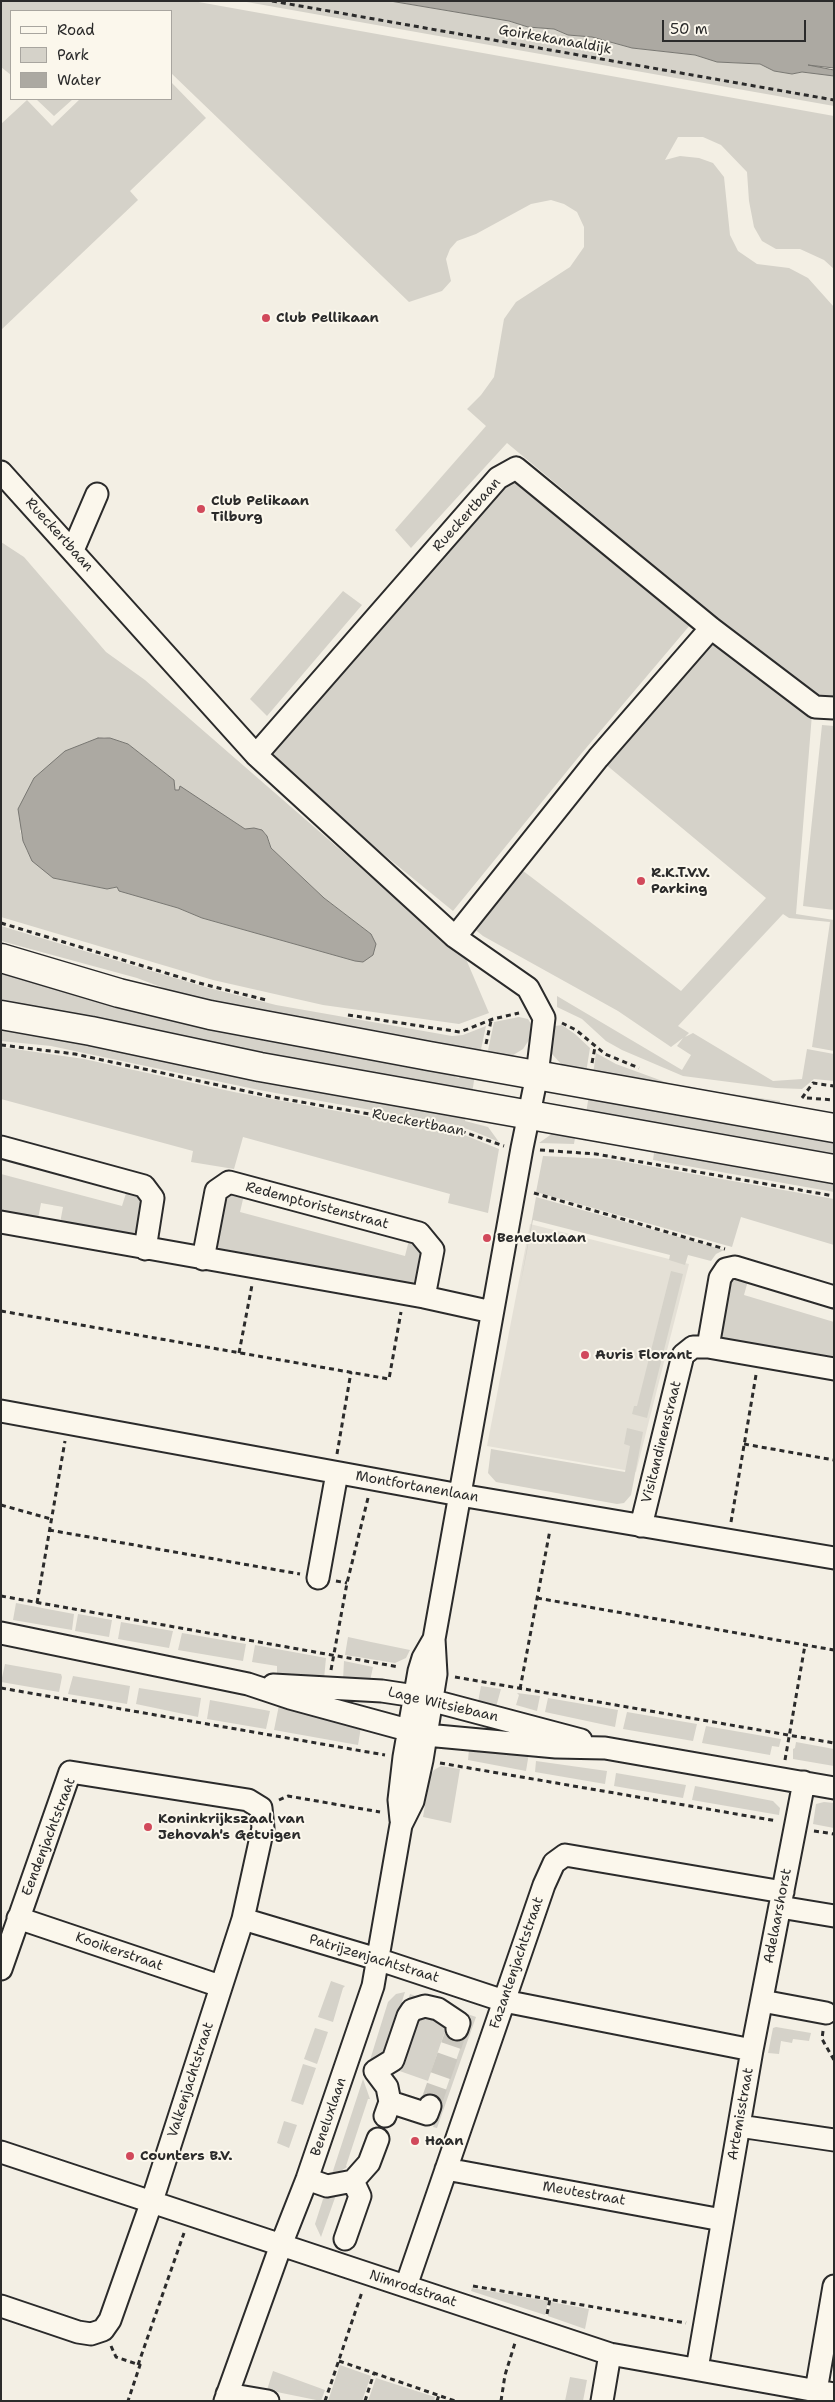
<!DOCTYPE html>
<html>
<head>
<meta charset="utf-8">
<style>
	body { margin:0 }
	#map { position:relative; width:835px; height:2402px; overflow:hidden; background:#f3efe4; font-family:"Shantell Sans",sans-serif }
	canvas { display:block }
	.frame { position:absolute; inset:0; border:2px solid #2b2b2b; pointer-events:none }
	.legend { position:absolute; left:10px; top:10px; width:162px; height:90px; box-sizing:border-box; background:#fbf7ec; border:1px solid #a8a59f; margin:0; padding:6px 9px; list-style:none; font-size:15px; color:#2b2b2b }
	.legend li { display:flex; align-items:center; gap:10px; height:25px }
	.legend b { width:25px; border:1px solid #a8a59f }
	.scale { position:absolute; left:662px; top:20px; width:144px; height:22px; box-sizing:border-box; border:2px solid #2b2b2b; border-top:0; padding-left:6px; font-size:15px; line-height:18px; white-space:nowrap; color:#2b2b2b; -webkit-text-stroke:4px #fbf7ec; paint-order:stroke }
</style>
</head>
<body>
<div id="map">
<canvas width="835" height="2402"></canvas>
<div class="frame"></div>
<ul class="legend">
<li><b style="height:6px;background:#fbf7ec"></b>Road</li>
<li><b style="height:14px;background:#d5d2c9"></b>Park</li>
<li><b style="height:14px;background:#aca9a2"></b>Water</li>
</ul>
<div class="scale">50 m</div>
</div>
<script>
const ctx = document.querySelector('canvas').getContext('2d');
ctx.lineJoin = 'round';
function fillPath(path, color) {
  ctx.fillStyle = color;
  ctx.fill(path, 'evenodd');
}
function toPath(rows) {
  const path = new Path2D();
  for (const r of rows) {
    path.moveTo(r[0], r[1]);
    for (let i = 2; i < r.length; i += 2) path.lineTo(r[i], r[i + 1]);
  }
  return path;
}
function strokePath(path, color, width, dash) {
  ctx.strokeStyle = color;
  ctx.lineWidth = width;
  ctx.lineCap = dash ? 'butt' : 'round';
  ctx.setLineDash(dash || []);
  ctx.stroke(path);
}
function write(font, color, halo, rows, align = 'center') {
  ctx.font = font + ' "Shantell Sans",sans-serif';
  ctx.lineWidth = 4;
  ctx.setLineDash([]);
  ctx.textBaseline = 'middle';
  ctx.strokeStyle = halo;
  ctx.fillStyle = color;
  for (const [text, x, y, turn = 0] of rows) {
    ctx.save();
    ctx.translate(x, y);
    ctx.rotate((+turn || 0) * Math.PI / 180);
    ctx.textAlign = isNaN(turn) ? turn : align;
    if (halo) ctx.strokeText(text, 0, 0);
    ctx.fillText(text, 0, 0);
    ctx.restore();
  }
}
const built = toPath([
	[530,1224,689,1264,636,1472,487,1446]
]);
const green = toPath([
	[1,1,193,1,834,116,834,269,824,260,800,249,776,249,762,241,754,227,749,201,747,172,721,145,703,137,678,137,665,160,680,156,699,158,713,163,724,177,730,235,738,251,757,264,789,268,808,278,834,307,834,702,817,701,507,443,411,548,395,530,486,426,467,409,481,395,494,377,504,319,516,302,570,267,584,247,584,227,577,212,564,204,551,200,531,204,476,234,457,241,450,249,446,259,451,281,442,291,409,302,171,73,171,11,11,11,11,75,1,67],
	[241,1,390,1,509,21,528,27,554,29,568,35,592,37,632,48,695,55,717,62,760,64,774,71,792,74,802,72,822,74,834,76,834,106],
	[171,82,206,118,130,191,138,200,1,330,1,124,27,100,52,126,80,99,171,99],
	[36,99,73,99,54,116],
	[507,464,696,618,581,754,453,911,361,836,260,744],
	[1,542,24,557,106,652,145,680,466,959,489,1013,459,1024,323,1005,213,980,1,917],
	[104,737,128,744,174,780,174,790,179,790,180,787,245,829,258,829,265,833,269,840,271,848,324,898,371,934,359,962,202,918,178,908,120,891,117,887,107,889,53,878,27,851,20,831,81,745],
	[343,591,362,605,267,716,250,699],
	[710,628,812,714,796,914,834,920,834,1051,812,1047,830,922,789,918,783,914,678,1026,689,1033,685,1037,693,1033,773,1081,802,1079,807,1049,834,1054,834,1081,814,1079,802,1089,776,1088,683,1076,622,1050,606,1041,582,1019,557,1007,557,996,682,1070,691,1055,677,1046,683,1038,671,1047,618,1011,483,936,467,923,514,864,681,991,766,898,598,758],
	[822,725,834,726,834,910,803,906],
	[1,926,205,987,276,1005,452,1036,463,1035,486,1026,480,1054,308,1023,182,995,137,978,1,941],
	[1,971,456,1071,455,1077,459,1078,460,1071,475,1074,472,1094,150,1032,75,1014,1,1000],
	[519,1017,528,1019,531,1024,529,1040,523,1049,510,1057,487,1055,494,1022],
	[562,1025,575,1034,590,1048,586,1073,563,1066,552,1054,552,1029,555,1026],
	[1,1027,467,1113,465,1121,488,1127,499,1142,473,1131,455,1125,259,1090,51,1046,1,1041],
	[1,1047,84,1059,234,1092,462,1134,499,1149,488,1213,448,1203,450,1194,243,1137,234,1169,191,1162,193,1151,1,1099],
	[596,1053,616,1064,676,1086,780,1101,780,1107,593,1074],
	[589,1094,834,1138,834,1158,586,1114],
	[576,1132,574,1144,539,1143,553,1133],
	[655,1146,834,1178,834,1192,653,1160],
	[543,1156,609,1159,834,1199,834,1245,741,1217,732,1247,536,1192],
	[1,1174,122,1206,127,1190,138,1195,142,1201,137,1235,135,1237,1,1216],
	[41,1203,63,1207,60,1223,38,1219],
	[232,1193,244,1195,240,1212,405,1256,409,1240,414,1241,424,1250,417,1287,219,1254,213,1246,223,1199],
	[536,1197,675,1236,724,1250,716,1254,711,1261,688,1255,685,1265,669,1260,670,1255,533,1220,520,1287],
	[671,1271,683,1274,647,1418,632,1414,634,1406,637,1406],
	[749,1277,744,1295,834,1322,834,1363,723,1344,718,1336,727,1287,734,1278],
	[627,1428,643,1432,631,1495,624,1503,617,1504,496,1482,488,1473,491,1449,625,1472,630,1446,624,1444],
	[16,1603,74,1614,72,1630,13,1620],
	[78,1614,112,1620,109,1637,75,1631],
	[121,1622,173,1631,169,1648,118,1639],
	[182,1633,246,1644,243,1661,178,1650],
	[348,1637,371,1642,410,1650,406,1658,395,1663,345,1655],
	[255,1645,326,1658,324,1679,277,1674,277,1666,252,1662],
	[344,1661,373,1667,370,1681,343,1680],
	[5,1664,61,1674,62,1677,59,1692,1,1682],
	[73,1676,130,1686,127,1704,68,1694],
	[481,1686,501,1689,496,1707,478,1702],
	[139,1688,201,1698,198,1717,136,1704],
	[517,1693,540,1696,537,1711,516,1705,519,1695],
	[548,1698,618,1710,615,1727,545,1712],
	[210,1700,270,1711,266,1729,207,1719],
	[279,1705,361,1727,358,1745,274,1730],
	[627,1712,697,1724,693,1741,623,1729],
	[706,1726,781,1739,779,1747,772,1746,770,1755,702,1743],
	[796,1742,834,1749,834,1766,793,1759,793,1749,795,1748],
	[469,1749,529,1753,526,1771,468,1760],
	[536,1761,607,1771,605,1784,535,1772],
	[441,1766,460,1769,451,1823,423,1817,430,1776,434,1770],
	[616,1773,686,1785,683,1798,614,1786],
	[695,1786,773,1801,780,1808,779,1815,692,1800],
	[824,1802,834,1803,834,1828,813,1824,816,1804],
	[331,1981,345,1986,343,1988,333,2022,318,2017],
	[405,1992,383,2060,372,2062,370,2060,388,2002,396,1994],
	[410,1994,476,2017,437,2128,433,2127,469,2023,464,2021,466,2014,432,2002,403,2016],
	[422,2011,447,2025,428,2081,391,2068],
	[776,2027,811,2033,809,2041,793,2039,792,2043,781,2041,779,2054,768,2053,773,2028],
	[315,2028,328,2032,317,2064,304,2059],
	[303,2064,316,2068,303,2105,291,2101],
	[363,2079,370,2099,368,2099,346,2166,347,2167,331,2177],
	[284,2121,297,2125,289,2148,277,2143],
	[341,2190,339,2196,336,2195,321,2237,315,2224,324,2196],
	[472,2288,548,2301,545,2315,471,2291],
	[551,2302,589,2309,585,2329,548,2316],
	[340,2365,371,2376,362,2401,328,2401],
	[273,2371,325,2390,321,2401,267,2390],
	[570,2377,587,2380,583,2401,565,2401],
	[376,2378,435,2397,434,2401,368,2401]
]);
const water = toPath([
	[390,1,834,1,834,68,808,65,834,70,834,76,802,72,792,74,774,71,760,64,717,62,695,55,632,48,592,37,568,35,554,29,528,27,509,21,390,1],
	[98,738,110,738,128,744,174,780,175,790,179,790,180,786,245,829,254,828,262,830,267,836,271,848,324,898,371,934,376,944,373,955,363,962,355,961,202,918,178,908,119,891,117,887,107,889,53,878,32,861,23,841,18,809,34,778,65,751,98,738]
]);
const minorTunnel = toPath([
	[430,2106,457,2029]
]);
const path = toPath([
	[272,1,834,100],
	[1,923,199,983,266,1000],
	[348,1015,460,1032,493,1019,519,1013],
	[562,1023,576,1030,605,1054,639,1068],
	[486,1044,491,1021],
	[1,1045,75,1054,273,1097,455,1129,504,1146],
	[592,1063,595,1047],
	[802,1098,813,1083,834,1086],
	[807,1098,834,1100],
	[540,1150,596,1154,834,1196],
	[534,1193,725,1249],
	[1,1311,389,1379,401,1312],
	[239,1353,252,1285],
	[744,1444,834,1460],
	[337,1454,351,1372],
	[1,1505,51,1519],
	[731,1522,756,1375],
	[49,1530,300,1574],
	[336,1581,347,1583],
	[1,1596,399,1667],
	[537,1598,834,1650],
	[37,1603,65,1441],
	[331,1670,347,1583,368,1498],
	[455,1677,834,1743],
	[1,1688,385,1755],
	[520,1689,550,1530],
	[785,1760,805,1645],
	[440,1763,777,1821],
	[279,1800,288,1796,380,1812],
	[814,1831,834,1834],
	[823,2031,822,2039,834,2060],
	[473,2286,686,2323],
	[547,2314,550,2299],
	[111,2346,116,2357,140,2365,128,2401],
	[339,2361,455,2401],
	[138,2365,184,2233],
	[325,2401,362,2292],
	[365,2401,374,2373],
	[437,2401,439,2395],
	[501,2401,505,2375,515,2343]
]);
const minor = toPath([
	[1,472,256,755,455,937,528,988,544,1018,537,1075,522,1148,434,1639,436,1674,422,1760,413,1801,401,1825,373,1986,307,2179,281,2245,225,2401],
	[73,550,97,494],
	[256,755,498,478,516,468,711,628,815,707,834,708],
	[455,937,598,758,711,628],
	[1,1147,144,1186,153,1198,145,1249],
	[1,1222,424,1297,492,1312],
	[203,1259,216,1191,229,1182,419,1233,433,1250,424,1297],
	[708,1347,720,1278,726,1269,735,1267,834,1297],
	[1,1411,460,1495,834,1558],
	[641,1526,683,1355,693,1347,708,1347,834,1369],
	[318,1578,337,1473],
	[1,1633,248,1684,290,1698,426,1735,556,1747,605,1748,834,1788],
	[273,1685,382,1691,415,1696,581,1740],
	[401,1820,399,1800,404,1757,419,1671,423,1658,434,1639],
	[780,1907,834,1916],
	[18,1918,220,1986],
	[243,1919,377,1959,504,2001,752,2050,697,2369],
	[1,1969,70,1772,248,1800,261,1808,263,1828,243,1919,152,2201,110,2320,103,2330,91,2334,78,2332,1,2306],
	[762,2001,826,2013],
	[752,2050,804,1782],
	[390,2102,427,2114,430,2106],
	[385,2116,390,2102,387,2087,375,2071,393,2060,408,2016,412,2010,425,2006,438,2009,459,2023,457,2029],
	[739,2126,834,2140],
	[1,2152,610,2354,834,2394],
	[446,2169,722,2220],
	[307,2179,327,2186,353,2181,369,2163,378,2139],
	[345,2239,360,2196,353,2181],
	[406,2286,544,1885,554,1863,565,1855,783,1892],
	[816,2391,834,2286],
	[227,2394,268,2401],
	[602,2401,610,2354]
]);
const major = toPath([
	[1,958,119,993,210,1015,429,1056,834,1128],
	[1,1015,91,1031,260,1067,834,1169]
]);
const markers = [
	[266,318,5,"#d1495b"],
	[201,509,5,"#d1495b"],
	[641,881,5,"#d1495b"],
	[487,1238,5,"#d1495b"],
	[585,1355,5,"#d1495b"],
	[148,1827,5,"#d1495b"],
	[415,2141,5,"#d1495b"],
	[130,2156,5,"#d1495b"]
];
const streetNames = [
	["Goirkekanaaldijk",555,40,10],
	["Rueckertbaan",467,515,-48],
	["Rueckertbaan",59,535,48],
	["Rueckertbaan",418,1123,11],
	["Redemptoristenstraat",317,1206,15],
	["Visitandinenstraat",662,1442,-76],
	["Montfortanenlaan",417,1487,10],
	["Lage Witsiebaan",443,1705,13],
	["Eendenjachtstraat",49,1837,-69],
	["Adelaarshorst",778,1916,-79],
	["Kooikerstraat",119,1952,19],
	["Patrijzenjachtstraat",374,1959,17],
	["Fazantenjachtstraat",517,1963,-71],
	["Valkenjachtstraat",191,2080,-72],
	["Artemisstraat",741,2114,-80],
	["Beneluxlaan",329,2117,-71],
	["Meutestraat",584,2194,10],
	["Nimrodstraat",413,2289,18]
];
const poiNames = [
	["Club Pellikaan",276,318],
	["Club Pelikaan",211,501],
	["Tilburg",211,517],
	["R.K.T.V.V.",651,873],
	["Parking",651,889],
	["Beneluxlaan",497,1238],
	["Auris Florant",595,1355],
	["Koninkrijkszaal van",158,1819],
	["Jehovah's Getuigen",158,1835],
	["Haan",425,2141],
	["Counters B.V.",140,2156]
];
fillPath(built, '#e4e0d6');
fillPath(green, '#d5d2c9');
fillPath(water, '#aca9a2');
strokePath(water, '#787772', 1);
strokePath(minorTunnel, '#cbc8bf', 21, [21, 11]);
strokePath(minor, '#2b2b2b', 25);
strokePath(major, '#2b2b2b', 31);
strokePath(path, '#2b2b2b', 3, [5, 4]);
strokePath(minor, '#fbf7ec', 21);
strokePath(major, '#fbf7ec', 28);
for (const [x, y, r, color] of markers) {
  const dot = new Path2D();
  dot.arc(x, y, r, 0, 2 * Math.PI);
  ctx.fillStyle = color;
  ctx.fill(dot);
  strokePath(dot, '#fbf7ec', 2);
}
write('14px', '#2b2b2b', '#fbf7ec', streetNames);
write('bold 14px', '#2b2b2b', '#fbf7ec', poiNames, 'left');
</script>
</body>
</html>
